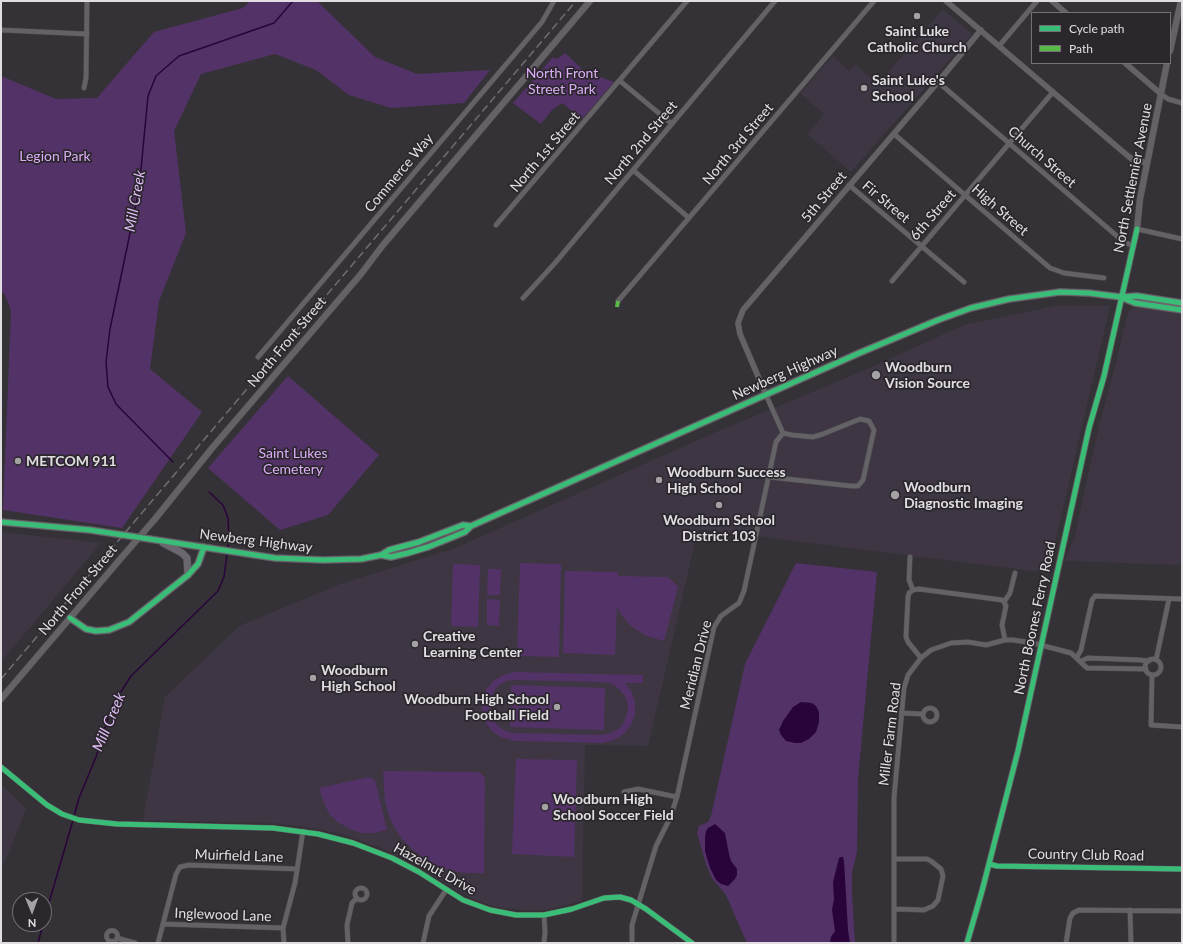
<!DOCTYPE html>
<html>
<head>
<meta charset="utf-8">
<style>
	body { margin:0 }
	#map { position:relative; width:1183px; height:944px; overflow:hidden; background:#353237; font-family:Lato,sans-serif }
	canvas { display:block }
	.frame { position:absolute; inset:0; border:2px solid #e1dee2; pointer-events:none }
	.legend { position:absolute; left:1031px; top:12px; width:140px; height:52px; box-sizing:border-box; background:#2b272d; border:1px solid #747075; margin:0; padding:5px 7px; list-style:none; font-size:12px; color:#e1dee2 }
	.legend li { display:flex; align-items:center; gap:8px; height:20px }
	.legend b { width:20px; border:1px solid #747075 }
	.north { position:absolute; left:12px; top:892px; width:40px; height:40px; box-sizing:border-box; background:#2b272d; border:1px solid #747075; border-radius:50%; rotate:179deg; font-size:11px; font-weight:700; line-height:16px; text-align:center; color:#e1dee2 }
	.north::after { content:''; display:block; margin:auto; width:14px; height:18px; background:#a5a2a6; clip-path:polygon(50% 0,100% 100%,50% 72%,0 100%) }
</style>
</head>
<body>
<div id="map">
<canvas width="1183" height="944"></canvas>
<div class="frame"></div>
<ul class="legend">
<li><b style="height:5px;background:#3abd76"></b>Cycle path</li>
<li><b style="height:5px;background:#58b947"></b>Path</li>
</ul>
<div class="north">N</div>
</div>
<script>
const ctx = document.querySelector('canvas').getContext('2d');
ctx.lineJoin = 'round';
function fillPath(path, color) {
  ctx.fillStyle = color;
  ctx.fill(path, 'evenodd');
}
function toPath(rows) {
  const path = new Path2D();
  for (const r of rows) {
    if (r.length === 3) {
      path.moveTo(r[0] + r[2], r[1]);
      path.arc(r[0], r[1], r[2], 0, 2 * Math.PI);
      continue;
    }
    path.moveTo(r[0], r[1]);
    for (let i = 2; i < r.length; i += 2) path.lineTo(r[i], r[i + 1]);
  }
  return path;
}
function strokePath(path, color, width, dash) {
  ctx.strokeStyle = color;
  ctx.lineWidth = width;
  ctx.lineCap = dash ? 'butt' : 'round';
  ctx.setLineDash(dash || []);
  ctx.stroke(path);
}
function write(font, color, halo, rows, align = 'center') {
  ctx.font = font + ' Lato,sans-serif';
  ctx.lineWidth = 3.5;
  ctx.setLineDash([]);
  ctx.textBaseline = 'middle';
  ctx.strokeStyle = halo;
  ctx.fillStyle = color;
  for (const [text, x, y, turn = 0] of rows) {
    ctx.save();
    ctx.translate(x, y);
    ctx.rotate((+turn || 0) * Math.PI / 180);
    ctx.textAlign = isNaN(turn) ? turn : align;
    if (halo) ctx.strokeText(text, 0, 0);
    ctx.fillText(text, 0, 0);
    ctx.restore();
  }
}
const built = toPath([
	[943,9,972,34,851,172,807,134,824,114,800,93,833,56,849,71,855,64,878,84],
	[1055,306,1110,306,1048,573,698,529,648,746,585,745,582,901,552,909,532,911,495,907,475,900,453,888,421,867,381,848,339,833,306,827,271,823,143,820,165,697,239,626,340,584,453,549,716,432,865,370,964,325],
	[1143,307,1182,313,1182,565,1065,561,1075,535,1099,426,1115,367,1126,320,1130,310,1136,308],
	[1,532,101,543,1,662],
	[1,784,26,809,7,858,1,866]
]);
const green = toPath([
	[250,1,317,1,375,57,417,74,490,70,464,103,391,108,349,95,316,70,275,54,201,74,174,131,186,233,159,301,150,369,202,412,122,528,3,510,11,310,4,293,1,293,1,76,56,99,97,98,154,32,243,8],
	[565,53,583,70,592,74,614,82,582,119,562,103,552,110,541,124,513,103,553,57,556,59,559,58],
	[288,376,379,455,328,515,280,530,208,468],
	[520,563,561,564,559,657,517,656],
	[796,563,877,572,858,779,857,852,852,872,852,893,855,943,747,943,726,895,712,878,706,864,697,833,699,826,708,822,711,816,745,664],
	[453,564,480,565,478,627,451,626],
	[488,569,501,569,500,595,487,595],
	[565,571,618,572,618,576,668,577,678,587,664,641,646,636,631,626,619,612,617,605,615,655,563,653],
	[487,599,500,600,499,626,487,625],
	[514,672,643,675,643,683,625,683,632,692,635,703,635,715,631,725,624,734,614,740,603,743,515,741,503,738,493,732,486,723,482,712,482,701,486,690,493,681,503,675],
	[515,680,603,682,612,684,619,689,625,696,628,705,627,714,624,722,619,729,611,733,602,735,514,733,506,731,498,726,492,719,490,711,490,702,493,693,498,686,506,681],
	[511,685,605,688,604,730,510,727],
	[516,759,577,760,574,857,512,854],
	[383,771,479,772,485,778,484,873,463,873,441,868,421,856,412,849,402,839,395,828,389,816,385,801],
	[369,777,375,780,387,830,374,833,362,833,350,829,339,823,329,814,323,800,319,788]
]);
const water = toPath([
	[801,702,812,703,816,706,819,712,819,722,816,732,809,739,801,743,795,743,786,741,781,735,779,730,783,721,793,707],
	[715,824,725,833,729,854,731,861,737,869,737,875,735,879,728,886,721,884,716,880,710,868,705,851,705,837,706,831,708,828],
	[841,857,843,857,844,861,848,930,850,943,830,943,831,937,835,931,832,910,834,899,833,882,839,858]
]);
const stream = toPath([
	[173,462,116,404,108,387,106,362,110,329,139,190,148,96,156,76,179,56,274,23,293,1],
	[209,492,223,505,228,518,229,538,228,548],
	[74,816,79,798,96,757,112,706,131,676,218,591,224,577,227,554],
	[44,920,73,820],
	[38,943,43,924]
]);
const minor = toPath([
	[1,30,87,34],
	[999,46,1037,1],
	[620,81,672,124],
	[938,82,1125,243,1132,245],
	[84,88,86,78,87,1],
	[1161,94,1168,99,1182,103],
	[894,134,1050,268,1064,273,1104,278],
	[633,170,689,218],
	[849,185,964,282],
	[496,225,687,1],
	[1137,229,1182,239],
	[892,281,1053,92],
	[523,298,555,263,775,1],
	[618,301,874,1],
	[258,357,542,22,554,1],
	[769,477,851,486,858,486,863,480,874,430,869,421,860,419,823,434,813,437,792,435,783,433],
	[910,557,909,580,913,590,909,593,908,597,906,637,908,642,921,658],
	[913,590,919,589,1002,600,1004,602,1006,606,1002,625,1005,640],
	[1004,602,1010,593,1015,573],
	[1077,657,1081,650,1092,600,1095,596,1182,599],
	[1153,667,8],
	[1156,660,1169,599],
	[1081,661,1088,658,1140,660,1149,661],
	[1152,675,1151,725,1182,727],
	[930,715,7],
	[901,713,922,714],
	[624,792,638,789,677,797],
	[894,859,927,859,931,861,941,869,943,876,938,900,933,906,924,910,894,909],
	[361,894,6],
	[1130,910,1131,943],
	[163,924,283,928],
	[112,936,5.5],
	[117,938,135,943],
	[158,943,176,874,180,867,189,865,297,869],
	[284,943,283,928,295,883,303,831],
	[348,943,347,925,352,903,357,898],
	[423,943,429,916,446,890],
	[544,943,545,932,544,915],
	[632,943,632,925,656,846,670,818,677,797,714,627,721,616,739,603,744,591,776,442,783,433,766,395],
	[894,943,894,798,904,688,908,675,921,658,931,650,951,643,968,642,986,645,1005,640,1013,640,1033,643,1071,653,1087,668,1146,669],
	[1066,943,1070,918,1073,913,1079,910,1182,911]
]);
const tertiary = toPath([
	[946,1,1128,156,1132,159,1147,163],
	[1052,1,1066,13],
	[1125,63,1161,94],
	[766,395,740,334,738,323,743,310,938,82,981,30],
	[1,767,47,805,62,814,79,820,117,824,273,828,318,834,353,843,392,858,419,872,463,900,490,910,516,915,544,915,572,909,604,898,620,897,631,900,646,909,692,943],
	[989,864,997,866,1182,869]
]);
const secondary = toPath([
	[1170,51,1181,1],
	[155,519,213,447,361,274,383,245,590,1],
	[1,699,122,557],
	[967,943,982,891,1018,751,1089,428,1104,376,1137,229,1140,199,1167,63]
]);
const primary = toPath([
	[1123,298,1135,303,1182,310],
	[1,522,90,530,275,558,323,560,361,559,381,555,389,550,419,542,463,525,471,526],
	[163,543,182,553,187,558,188,575],
	[381,555,391,557,408,553,428,547,465,532,471,526,857,354,938,320,971,308,1009,299,1060,292,1089,293,1121,297,1137,296,1182,303],
	[70,618,86,629,96,631,109,630,129,622,188,575,198,564,204,547]
]);
const rail = toPath([
	[1,679,576,1]
]);
const secondaryBridge = toPath([
	[122,557,155,519]
]);
const quiet = toPath([
	[617,307,618,301]
]);
const cycleway = toPath([
	[1123,298,1135,303,1182,310],
	[1,522,90,530,275,558,323,560,361,559,381,555,389,550,419,542,463,525,471,526],
	[381,555,391,557,408,553,428,547,465,532,471,526,857,354,938,320,971,308,1009,299,1060,292,1089,293,1121,297,1137,296,1182,303],
	[70,618,86,629,96,631,109,630,129,622,188,575,198,564,204,547],
	[1,767,47,805,62,814,79,820,117,824,273,828,318,834,353,843,392,858,419,872,463,900,490,910,516,915,544,915,572,909,604,898,620,897,631,900,646,909,692,943],
	[989,864,997,866,1182,869],
	[967,943,982,891,1018,751,1089,428,1104,376,1137,229]
]);
const markers = [
	[917,16,4,"#a5a2a6"],
	[864,88,4,"#a5a2a6"],
	[876,375,5,"#a5a2a6"],
	[18,461,4,"#a5a2a6"],
	[659,480,4,"#a5a2a6"],
	[895,495,5,"#a5a2a6"],
	[719,505,4,"#a5a2a6"],
	[415,644,4,"#a5a2a6"],
	[313,678,4,"#a5a2a6"],
	[557,707,4,"#a5a2a6"],
	[545,807,4,"#a5a2a6"]
];
const poiNames = [
	["Saint Luke",917,31,"center"],
	["Catholic Church",917,47,"center"],
	["Saint Luke's",872,80],
	["School",872,96],
	["Woodburn",885,367],
	["Vision Source",885,383],
	["METCOM 911",26,461],
	["Woodburn Success",667,472],
	["High School",667,488],
	["Woodburn",904,487],
	["Diagnostic Imaging",904,503],
	["Woodburn School",719,520,"center"],
	["District 103",719,536,"center"],
	["Creative",423,636],
	["Learning Center",423,652],
	["Woodburn",321,670],
	["High School",321,686],
	["Woodburn High School",549,699,"right"],
	["Football Field",549,715,"right"],
	["Woodburn High",553,799],
	["School Soccer Field",553,815]
];
const parkNames = [
	["North Front",562,73],
	["Street Park",562,89],
	["Legion Park",55,156],
	["Saint Lukes",293,453],
	["Cemetery",293,469]
];
const streetNames = [
	["North 2nd Street",641,143,-50],
	["North 3rd Street",738,144,-50],
	["North 1st Street",545,152,-50],
	["Church Street",1042,157,41],
	["Commerce Way",399,173,-50],
	["North Settlemier Avenue",1133,178,-79],
	["5th Street",824,197,-50],
	["Fir Street",886,202,40],
	["High Street",1000,210,41],
	["6th Street",933,215,-49],
	["North Front Street",287,342,-50],
	["Newberg Highway",785,373,-24],
	["Newberg Highway",256,541,7],
	["North Front Street",78,590,-50],
	["North Boones Ferry Road",1035,618,-78],
	["Meridian Drive",696,665,-76],
	["Miller Farm Road",890,734,-83],
	["Country Club Road",1086,855,1],
	["Muirfield Lane",239,856,2],
	["Hazelnut Drive",435,869,29],
	["Inglewood Lane",223,915,2]
];
const waterNames = [
	["Mill Creek",135,201,-80],
	["Mill Creek",109,722,-67]
];
fillPath(built, '#3e3642');
fillPath(green, '#533367');
fillPath(water, '#29043b');
strokePath(stream, '#29043b', 1.5);
strokePath(minor, '#504e52', 5.5);
strokePath(tertiary, '#504e52', 6);
strokePath(secondary, '#504e52', 7);
strokePath(primary, '#504e52', 8);
strokePath(minor, '#656266', 4.5);
strokePath(tertiary, '#656266', 5.5);
strokePath(secondary, '#656266', 6);
strokePath(primary, '#6b676f', 7);
strokePath(rail, '#706e72', 1.5, [8, 4]);
strokePath(secondaryBridge, '#504e52', 7, []);
strokePath(secondaryBridge, '#656266', 6);
strokePath(quiet, '#58b947', 4, [8, 4]);
strokePath(cycleway, '#3abd76', 5);
for (const [x, y, r, color] of markers) {
  const dot = new Path2D();
  dot.arc(x, y, r, 0, 2 * Math.PI);
  ctx.fillStyle = color;
  ctx.fill(dot);
  strokePath(dot, '#2b272d', 1.5);
}
write('bold 14px', '#e1dee2', '#2b272d', poiNames, 'left');
write('14px', '#dbadf7', '#2b272d', parkNames);
write('14px', '#e1dee2', '#2b272d', streetNames);
write('italic 15px', '#e0bef6', '#2b272d', waterNames);
</script>
</body>
</html>
